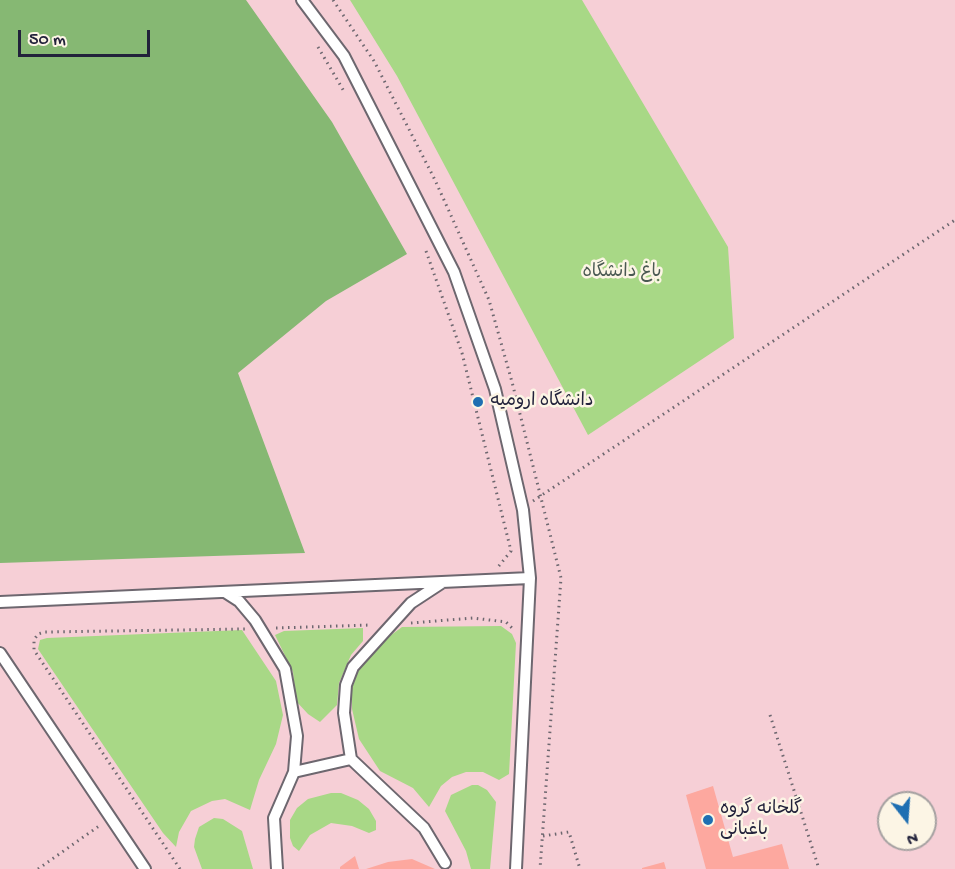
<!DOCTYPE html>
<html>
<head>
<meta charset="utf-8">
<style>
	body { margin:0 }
	#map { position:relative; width:955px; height:869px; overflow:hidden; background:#f7e7cf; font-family:"Gochi Hand",sans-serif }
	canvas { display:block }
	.north { position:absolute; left:877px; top:791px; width:60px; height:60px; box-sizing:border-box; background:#fcf5e5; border:2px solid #a5a1a1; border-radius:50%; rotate:163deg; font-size:16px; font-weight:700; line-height:24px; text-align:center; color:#22223b }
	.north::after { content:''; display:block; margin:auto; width:21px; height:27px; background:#1f6fb2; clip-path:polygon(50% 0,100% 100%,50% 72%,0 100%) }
	.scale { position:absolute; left:18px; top:30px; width:132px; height:27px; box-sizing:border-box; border:3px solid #22223b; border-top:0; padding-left:8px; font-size:18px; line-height:21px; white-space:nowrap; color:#22223b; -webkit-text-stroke:4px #fcf5e5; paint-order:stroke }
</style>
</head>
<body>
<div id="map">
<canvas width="955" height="869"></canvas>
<div class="north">N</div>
<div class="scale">50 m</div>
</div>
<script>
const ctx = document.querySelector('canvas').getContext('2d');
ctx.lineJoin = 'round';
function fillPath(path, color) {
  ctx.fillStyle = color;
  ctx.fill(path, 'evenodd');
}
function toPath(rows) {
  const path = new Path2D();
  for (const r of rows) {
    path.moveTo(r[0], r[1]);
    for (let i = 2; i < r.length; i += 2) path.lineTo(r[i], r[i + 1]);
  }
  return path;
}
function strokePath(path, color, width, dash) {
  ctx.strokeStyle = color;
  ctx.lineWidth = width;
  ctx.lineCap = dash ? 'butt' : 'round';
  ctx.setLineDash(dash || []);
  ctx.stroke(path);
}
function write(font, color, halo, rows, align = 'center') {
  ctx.font = font + ' "Gochi Hand","Playpen Sans Arabic",sans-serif';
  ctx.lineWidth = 5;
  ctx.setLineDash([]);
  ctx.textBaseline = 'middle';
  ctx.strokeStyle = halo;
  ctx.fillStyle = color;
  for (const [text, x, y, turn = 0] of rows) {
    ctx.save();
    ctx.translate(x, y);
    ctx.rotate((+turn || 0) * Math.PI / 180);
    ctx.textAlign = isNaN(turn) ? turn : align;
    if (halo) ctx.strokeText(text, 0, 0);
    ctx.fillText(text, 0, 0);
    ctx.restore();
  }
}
const built = toPath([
	[0,0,955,0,955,869,0,869],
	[889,803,925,803,925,839,889,839]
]);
const green = toPath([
	[350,0,582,0,728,247,734,338,588,435,397,76],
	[501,626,512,634,516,643,509,774,499,780,483,772,466,772,452,777,441,786,429,807,413,788,380,771,359,739,352,709,352,688,359,669,383,641,402,627],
	[363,628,363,641,351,655,339,683,337,705,320,722,308,714,296,701,293,672,275,635,284,631],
	[242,630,276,681,283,715,276,744,259,780,250,810,225,799,212,801,191,811,179,832,176,847,163,833,38,649,40,640,47,638],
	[472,785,478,785,487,790,496,802,490,869,471,869,466,851,445,811,451,795],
	[331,793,341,793,358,800,369,809,376,821,376,830,369,833,352,826,331,823,310,835,299,851,293,846,290,838,290,820,297,808,308,799],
	[214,818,223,819,242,831,253,869,202,869,194,847,195,839,199,827]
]);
const forest = toPath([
	[0,0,246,0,332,122,407,254,326,301,238,373,305,553,0,563]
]);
const building = toPath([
	[713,786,733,857,782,844,789,869,706,869,686,795],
	[355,856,359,869,340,869,340,867],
	[412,859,435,869,366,869,388,862],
	[664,862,666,869,642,869,642,868]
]);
const path = toPath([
	[333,0,374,61,435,180,489,300,512,382,561,578,540,869],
	[318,47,345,93],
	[426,251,462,353,511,551,498,567],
	[533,501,955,220],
	[411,623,473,618,506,622,514,630],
	[276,628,371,625],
	[770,715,819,869],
	[543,836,569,832,580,869],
	[38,869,99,826],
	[180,869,34,650,34,640,38,634,45,632,245,629]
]);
const service = toPath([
	[302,0,344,56,454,272,495,389,523,510,530,578,516,869],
	[225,592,239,601,255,620,285,669,297,736,294,772,351,759,344,713,346,685,353,667,411,603,443,582],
	[0,602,530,578],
	[0,653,145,869],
	[351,759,424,828,445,863],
	[277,869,274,818,294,772]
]);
const markers = [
	[478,402,6,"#1f6fb2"],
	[708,820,6,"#1f6fb2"]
];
const parkNames = [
	["باغ دانشگاه",622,273]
];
const poiNames = [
	["دانشگاه ارومیه",490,402],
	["گلخانه گروه",720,810],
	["باغبانی",720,831]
];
fillPath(built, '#f6cfd6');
fillPath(green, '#a8d886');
fillPath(forest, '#86b873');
fillPath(building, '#fda89f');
strokePath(service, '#6d676f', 14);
strokePath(path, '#6d676f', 3, [1.5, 4.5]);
strokePath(service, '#fff', 10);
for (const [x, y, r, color] of markers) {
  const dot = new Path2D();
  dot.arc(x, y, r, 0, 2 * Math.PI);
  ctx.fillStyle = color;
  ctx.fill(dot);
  strokePath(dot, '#fcf5e5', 2);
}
write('18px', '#4a5952', '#fcf5e5', parkNames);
write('18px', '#22223b', '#fcf5e5', poiNames, 'left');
</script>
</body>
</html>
